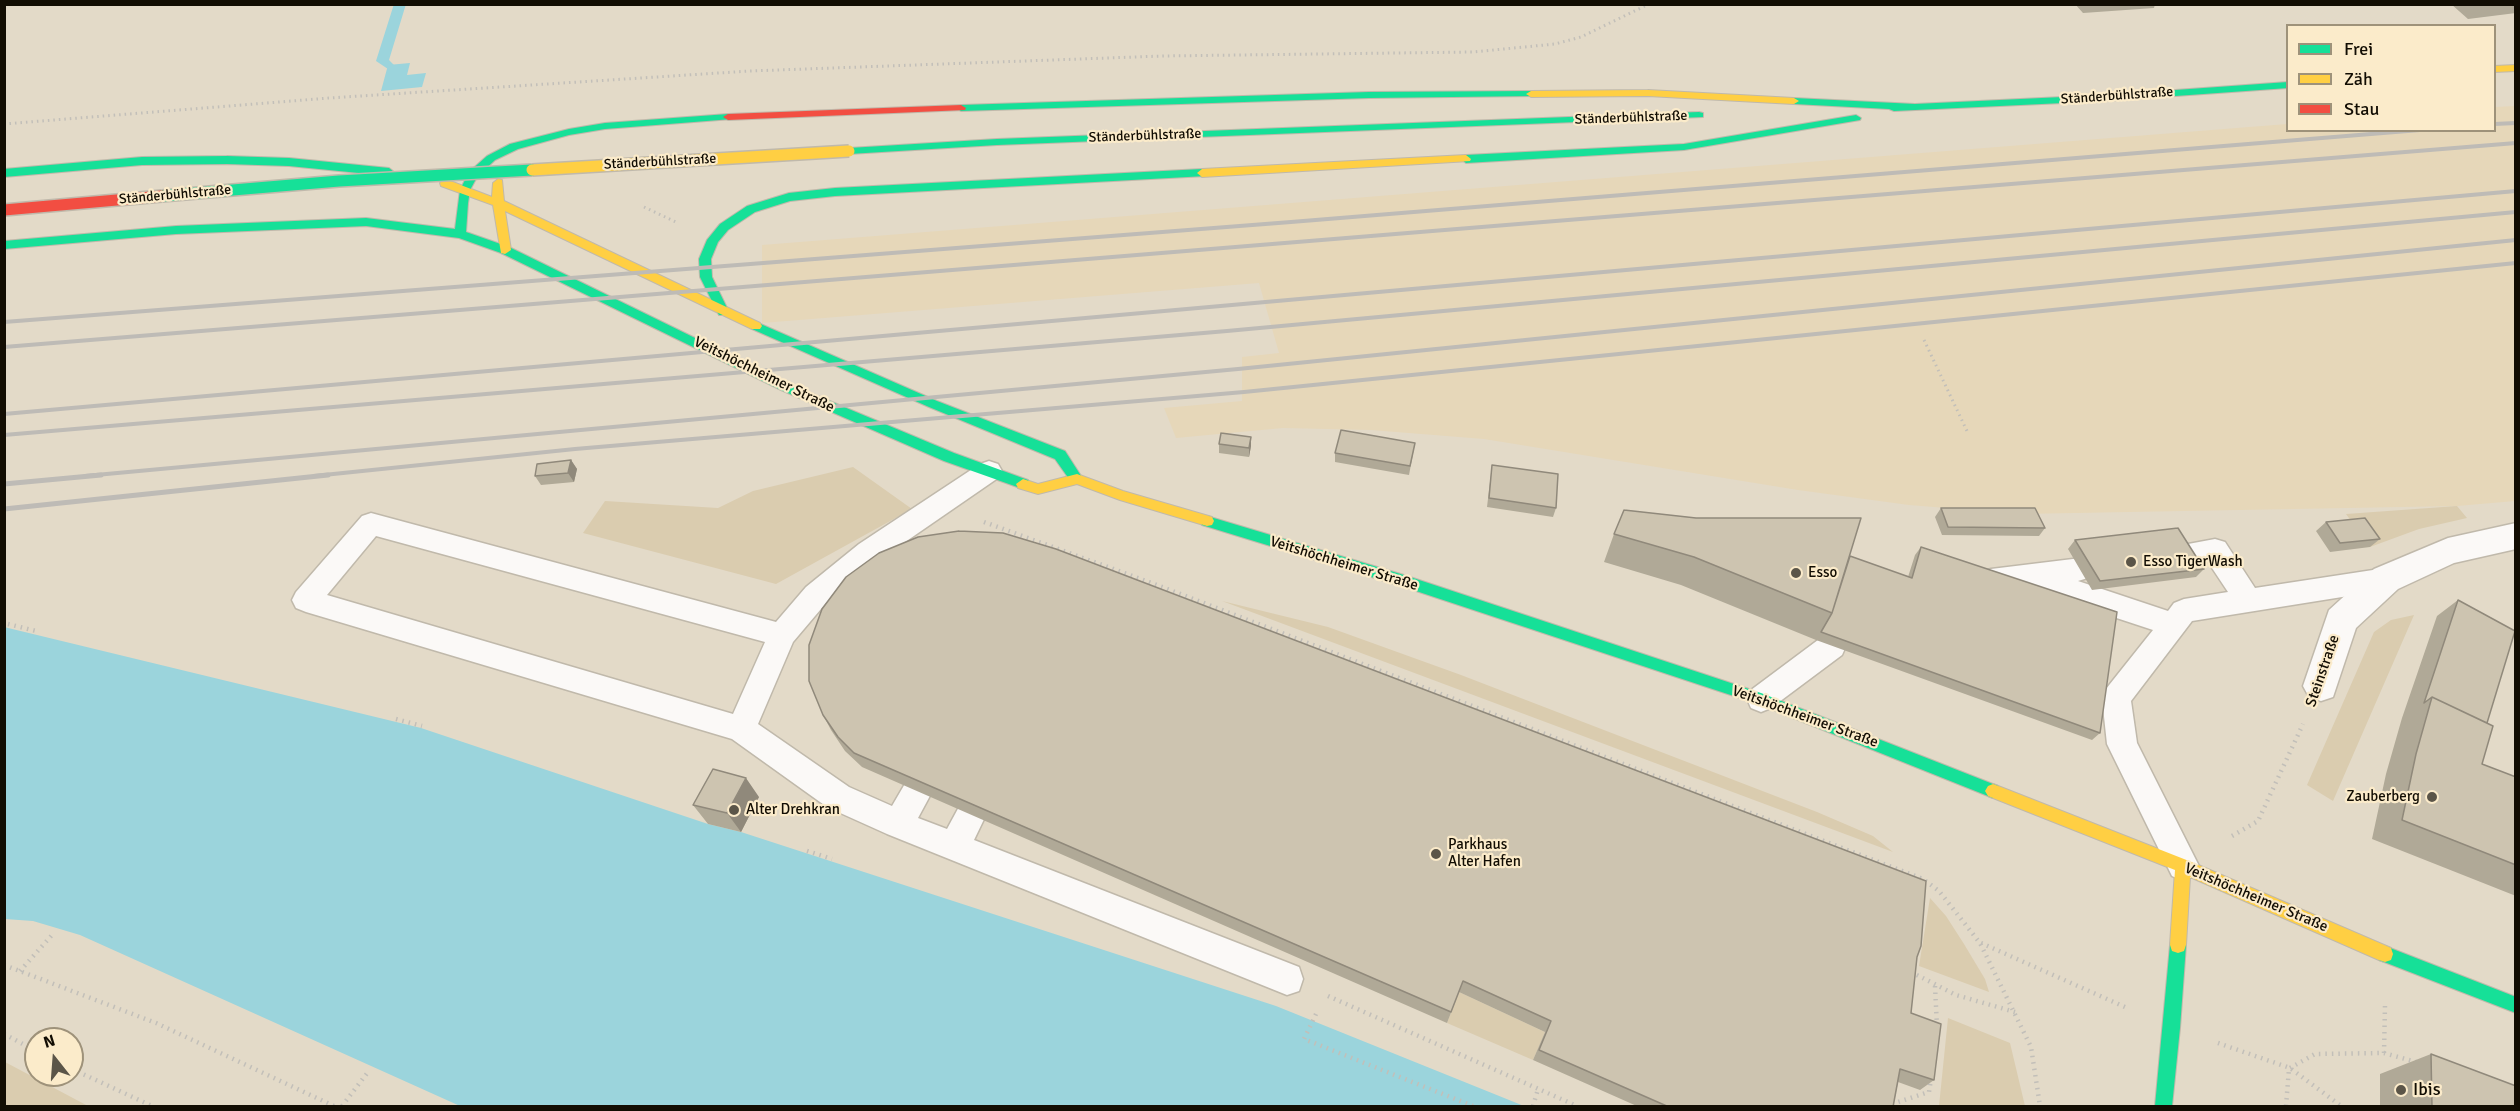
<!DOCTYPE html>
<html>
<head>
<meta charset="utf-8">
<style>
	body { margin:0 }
	#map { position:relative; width:2520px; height:1111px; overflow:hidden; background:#e3dac8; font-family:Signika,sans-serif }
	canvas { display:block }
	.frame { position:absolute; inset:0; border:6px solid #120d03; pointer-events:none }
	.legend { position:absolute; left:2286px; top:24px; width:210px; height:108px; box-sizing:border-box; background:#fbebca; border:2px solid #9e927a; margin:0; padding:8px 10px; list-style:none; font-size:18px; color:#120d03 }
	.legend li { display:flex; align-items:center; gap:12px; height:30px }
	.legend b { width:30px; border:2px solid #9e927a }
	.north { position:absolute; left:24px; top:1027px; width:60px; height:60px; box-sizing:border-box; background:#fbebca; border:2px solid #9e927a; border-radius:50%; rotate:343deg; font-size:16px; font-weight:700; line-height:24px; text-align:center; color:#120d03 }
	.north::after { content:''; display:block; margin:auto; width:21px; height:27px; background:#5b5548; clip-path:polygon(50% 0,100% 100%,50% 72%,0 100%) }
</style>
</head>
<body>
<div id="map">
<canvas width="2520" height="1111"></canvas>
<div class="frame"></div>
<ul class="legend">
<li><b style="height:8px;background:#16e098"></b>Frei</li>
<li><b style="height:8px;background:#ffcf43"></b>Zäh</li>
<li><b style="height:8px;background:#f24e42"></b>Stau</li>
</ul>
<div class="north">N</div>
</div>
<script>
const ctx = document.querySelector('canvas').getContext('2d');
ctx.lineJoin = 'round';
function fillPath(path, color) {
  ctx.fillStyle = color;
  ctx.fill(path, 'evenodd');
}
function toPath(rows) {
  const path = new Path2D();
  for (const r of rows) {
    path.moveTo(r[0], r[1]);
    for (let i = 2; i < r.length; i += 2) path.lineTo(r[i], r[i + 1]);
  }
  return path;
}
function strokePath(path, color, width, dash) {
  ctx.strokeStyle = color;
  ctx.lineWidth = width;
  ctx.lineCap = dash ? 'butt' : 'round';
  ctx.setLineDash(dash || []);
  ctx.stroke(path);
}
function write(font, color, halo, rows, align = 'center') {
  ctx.font = font + ' Signika,sans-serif';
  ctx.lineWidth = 4.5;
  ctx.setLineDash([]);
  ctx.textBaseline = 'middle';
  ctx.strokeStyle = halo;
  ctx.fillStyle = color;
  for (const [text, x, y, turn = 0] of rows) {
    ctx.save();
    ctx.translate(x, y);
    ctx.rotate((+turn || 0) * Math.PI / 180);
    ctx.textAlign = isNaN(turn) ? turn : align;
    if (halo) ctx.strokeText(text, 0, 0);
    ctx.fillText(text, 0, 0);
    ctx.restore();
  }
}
const built = toPath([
	[2515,106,2515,501,2457,506,2020,514,1909,505,1798,490,1484,439,1371,430,1283,428,1176,438,1164,408,1242,401,1242,357,1279,353,1259,283,762,323,762,245,2287,124,2288,130,2494,130,2495,107]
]);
const green = toPath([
	[853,467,912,509,776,584,583,533,605,501,718,508,753,491],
	[2457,506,2467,518,2419,529,2370,547,2346,514],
	[1222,601,1328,627,1461,675,1817,812,1873,836,1893,852],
	[2414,615,2333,801,2307,785,2374,632,2391,620],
	[1930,898,1946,916,1964,944,1985,979,1989,992,1919,966],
	[1459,992,1545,1032,1533,1060,1447,1023],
	[1948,1018,2010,1043,2025,1106,1939,1106],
	[5,1062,88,1106,5,1106]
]);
const water = toPath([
	[410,63,407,75,426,73,422,87,381,91,388,65],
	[4,627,421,728,708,824,741,832,1276,1006,1524,1106,460,1106,80,935,33,921,5,919]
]);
const stream = toPath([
	[394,4,406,4,389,60,394,65,388,69,376,61,394,4]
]);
const pathFar1 = toPath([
	[4,124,329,98,750,71,1163,56,1473,52,1555,44,1581,37,1649,4],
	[644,207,678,223],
	[1924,340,1967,431]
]);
const path = toPath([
	[984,522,1149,582,1923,879,1939,891,1980,943,2031,1047,2040,1106],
	[8,624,36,631],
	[396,719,422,726],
	[2232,836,2258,821,2303,724],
	[807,851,832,859],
	[1981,943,2125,1007],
	[4,965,156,1023,334,1106],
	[20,971,52,935],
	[1911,972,1956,995,2015,1012],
	[1935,986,1937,1027],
	[1328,996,1577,1106],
	[1316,1014,1304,1039,1473,1106],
	[4,1034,36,1051],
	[2218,1043,2290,1068,2341,1106],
	[2384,1053,2385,1005],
	[2290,1068,2315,1054,2384,1053,2416,1062],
	[72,1069,152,1106],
	[342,1106,368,1072],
	[1533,1106,1538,1089],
	[1886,1106,1929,1092,1931,1079],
	[2286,1106,2289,1069]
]);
const lane = toPath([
	[989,461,998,464,1002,471,998,478,879,560,826,603,793,642,758,724,849,787,892,806,906,782,917,778,928,782,932,792,918,818,947,829,960,805,971,801,982,805,986,815,974,840,1299,967,1303,979,1299,991,1287,995,887,834,827,807,732,739,306,612,296,608,292,600,296,592,362,516,371,513,776,622,806,587,859,544,980,464,989,461],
	[376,536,765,642,733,714,327,595,376,536],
	[2215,539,2225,542,2255,588,2386,568,2396,571,2400,579,2396,587,2386,590,2192,621,2131,701,2137,743,2199,866,2194,876,2183,881,2172,876,2107,744,2102,698,2106,689,2153,630,2077,605,2033,586,1991,591,1981,588,1977,580,1981,572,1991,569,2081,558,2091,561,2095,569,2091,577,2078,581,2168,611,2174,603,2184,599,2228,592,2208,562,2182,566,2172,563,2169,555,2172,547,2215,539],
	[1832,634,1842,637,1846,646,1842,655,1771,708,1761,712,1751,708,1747,699,1751,690,1822,637,1832,634]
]);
const street = toPath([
	[2516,523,2516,549,2454,563,2398,589,2356,628,2333,697,2321,701,2309,697,2303,686,2329,610,2374,569,2448,538,2516,523]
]);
const fast = toPath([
	[2288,82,2288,88,2105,101,1894,111,1889,109,1794,104,1789,101,1794,98,1915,104,2105,95,2288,82],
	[1531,91,1536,94,1535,96,1369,98,961,111,956,108,961,105,1369,92,1531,91],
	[1699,112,1703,113,1703,117,997,145,849,154,844,151,849,148,997,139,1699,112],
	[728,114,733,117,732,119,605,129,569,135,518,149,495,160,477,177,470,190,468,203,466,232,509,247,789,384,954,453,1028,480,1030,484,1028,488,1023,489,944,461,781,390,501,253,459,238,366,226,176,234,4,249,4,241,176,226,366,218,455,229,460,190,469,172,487,156,510,144,569,129,605,123,728,114],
	[1856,115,1861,118,1860,120,1684,150,1466,163,1461,159,1466,155,1684,144,1856,115],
	[227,156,289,158,389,168,394,172,389,176,289,166,227,164,142,165,4,177,4,169,142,157,227,156],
	[1202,169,1207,173,1206,176,835,196,790,201,755,212,728,230,718,242,711,259,712,277,729,312,727,315,719,315,700,277,699,259,707,240,720,224,747,206,789,193,835,188,1202,169],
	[756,322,937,401,1065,451,1083,479,1082,483,1072,483,1055,459,929,407,752,329,750,326,756,322],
	[1207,516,1404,575,1761,693,1998,786,2001,791,1998,796,1993,798,1758,704,1404,587,1202,525,1200,521,1202,517,1207,516],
	[2178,937,2184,939,2186,945,2180,1028,2172,1106,2155,1106,2170,945,2172,939,2178,937],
	[2385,946,2516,997,2516,1013,2379,960,2377,954,2379,948,2385,946]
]);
const slow = toPath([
	[2516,65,2516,71,2494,72,2494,66,2516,65],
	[1648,90,1794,98,1799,101,1794,104,1648,96,1531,97,1526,94,1531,91,1648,90],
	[1466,155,1471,159,1470,161,1202,177,1197,173,1202,169,1466,155],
	[445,179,492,197,493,183,498,179,502,180,504,201,760,323,762,326,760,329,752,329,505,211,511,250,505,254,501,253,493,205,441,186,440,183,445,179],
	[1077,474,1123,491,1212,517,1214,521,1212,525,1207,526,1120,500,1077,484,1038,494,1018,488,1016,484,1023,479,1038,484,1077,474],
	[1993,784,2189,861,2391,948,2393,954,2391,960,2385,962,2379,960,2190,877,2186,945,2184,951,2178,953,2172,951,2170,945,2175,870,1988,796,1985,791,1988,786,1993,784]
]);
const jam = toPath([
	[961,105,966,108,965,110,728,120,723,117,728,114,961,105]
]);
const railFar1 = toPath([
	[2494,124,2516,123],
	[4,322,1291,222,2420,130],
	[4,347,2516,143],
	[4,414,2516,191],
	[4,435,1227,331,2516,212],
	[85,476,1238,369,2516,240],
	[314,476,575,449,1244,392,2516,263]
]);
const rail = toPath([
	[4,484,101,475],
	[4,509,328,475]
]);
const fastBridge = toPath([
	[162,196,339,181,532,170]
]);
const slowBridge = toPath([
	[532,170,849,151]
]);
const jamBridge = toPath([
	[4,210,162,196]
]);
const wall = toPath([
	[2075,4,2155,4,2154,8,2083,13],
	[2451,4,2516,4,2516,13,2468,19],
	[1415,443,1409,475,1335,462,1335,453],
	[1219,444,1251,446,1249,457,1219,453],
	[571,460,577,469,574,482,541,485,535,476],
	[1492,465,1556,508,1553,517,1487,507],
	[1941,508,2045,528,2039,536,1942,535,1935,517],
	[2326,522,2380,539,2370,547,2330,552,2316,531],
	[1614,534,1850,556,1908,577,1915,555,1921,547,2100,733,2092,740,1816,640,1681,585,1604,562],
	[2075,540,2204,569,2196,577,2092,590,2068,549],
	[2458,600,2487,723,2482,764,2516,777,2516,896,2372,839,2386,774,2402,718,2437,616],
	[823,715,1917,957,1911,1013,1934,1080,1920,1090,1898,1082,1893,1107,1639,1107,1533,1060,1545,1032,1459,992,1447,1023,862,767,845,751,831,730],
	[759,797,741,832,708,824,693,805],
	[2431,1054,2516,1107,2380,1107,2380,1074]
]);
const shadedWall = toPath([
	[1251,437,1251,446,1249,457,1249,448],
	[571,460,577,469,574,482,568,473],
	[746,778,759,797,741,832,727,813]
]);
const building = toPath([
	[1341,430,1415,443,1410,466,1335,453,1341,430],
	[1221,433,1251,437,1249,448,1219,444,1221,433],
	[571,460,568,473,535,476,537,464,571,460],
	[1492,465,1558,474,1556,508,1489,498,1492,465],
	[1941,508,2035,508,2045,528,1948,527,1941,508],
	[1624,510,1696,518,1861,518,1832,613,1694,557,1614,534,1624,510],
	[2365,518,2380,539,2340,543,2326,522,2365,518],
	[2178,528,2204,569,2100,581,2075,540,2178,528],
	[959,531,1003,533,1056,549,1926,881,1921,946,1917,957,1911,1013,1941,1024,1934,1080,1900,1069,1893,1107,1669,1107,1539,1050,1551,1021,1463,981,1451,1012,854,753,838,737,823,715,809,681,809,645,822,609,846,577,879,553,918,537,959,531],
	[1921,547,2117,612,2100,733,1821,632,1832,613,1850,556,1912,578,1921,547],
	[2458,600,2515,631,2487,723,2432,697,2424,703,2458,600],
	[2432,697,2493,726,2482,764,2516,777,2516,865,2402,820,2416,754,2432,697],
	[713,769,746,778,727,813,693,805,713,769],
	[2431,1054,2516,1086,2516,1107,2432,1107,2431,1054]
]);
const markers = [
	[2131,562,6,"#5b5548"],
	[1796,573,6,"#5b5548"],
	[2432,797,6,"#5b5548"],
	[734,810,6,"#5b5548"],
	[1436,854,6,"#5b5548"],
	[2401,1090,6,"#5b5548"]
];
const farStreetnames = [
	["Ständerbühlstraße",2117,96,-4],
	["Ständerbühlstraße",1631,118,-2],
	["Ständerbühlstraße",1145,136,-2],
	["Ständerbühlstraße",660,162,-3],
	["Ständerbühlstraße",175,195,-5]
];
const streetNames = [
	["Veitshöchheimer Straße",764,375,26],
	["Veitshöchheimer Straße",1344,564,17],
	["Steinstraße",2323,671,-71],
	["Veitshöchheimer Straße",1805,717,20],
	["Veitshöchheimer Straße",2256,898,23]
];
const poiNames = [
	["Esso TigerWash",2143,562],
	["Esso",1808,573],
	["Zauberberg",2420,797,"right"],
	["Alter Drehkran",746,810],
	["Parkhaus",1448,845],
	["Alter Hafen",1448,862]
];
const nearPoinames = [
	["Ibis",2413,1090]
];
fillPath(built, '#e6d7b9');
fillPath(green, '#daccaf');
fillPath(water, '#9bd4dc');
fillPath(stream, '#9bd4dc');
strokePath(lane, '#c0b9ab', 3);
strokePath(street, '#c0b9ab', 3);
strokePath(fast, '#c0b9ab', 2);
strokePath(slow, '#c0b9ab', 2);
strokePath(jam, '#c0b9ab', 2);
strokePath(pathFar1, '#c2bfb9', 3, [1.5, 4]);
strokePath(path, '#c2bfb9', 4.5, [1.5, 5]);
fillPath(lane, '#fbf9f7');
fillPath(street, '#fbf9f7');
fillPath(fast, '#16e098');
fillPath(slow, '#ffcf43');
fillPath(jam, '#f24e42');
strokePath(railFar1, '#bebbb6', 4);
strokePath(rail, '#bebbb6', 5);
strokePath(fastBridge, '#c0b9ab', 14, []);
strokePath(slowBridge, '#c0b9ab', 14, []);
strokePath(jamBridge, '#c0b9ab', 14, []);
strokePath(fastBridge, '#16e098', 11);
strokePath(slowBridge, '#ffcf43', 11);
strokePath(jamBridge, '#f24e42', 11);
fillPath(wall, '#b0a997');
fillPath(shadedWall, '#90897b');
fillPath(building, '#cdc4b0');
strokePath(building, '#90897b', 1.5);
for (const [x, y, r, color] of markers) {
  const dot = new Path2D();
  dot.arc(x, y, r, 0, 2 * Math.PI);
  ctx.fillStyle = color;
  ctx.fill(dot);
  strokePath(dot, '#fbebca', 2);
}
write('14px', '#120d03', '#fbebca', farStreetnames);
write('15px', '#120d03', '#fbebca', streetNames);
write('15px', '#120d03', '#fbebca', poiNames, 'left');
write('18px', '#120d03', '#fbebca', nearPoinames, 'left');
</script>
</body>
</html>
